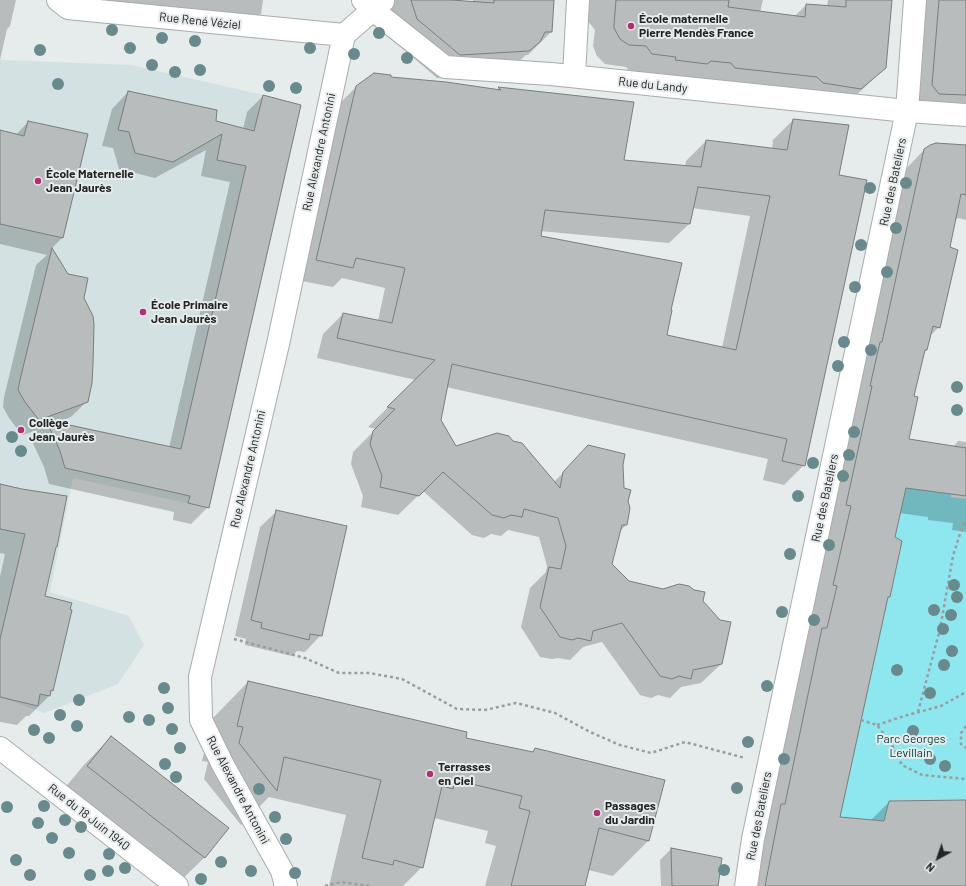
<!DOCTYPE html>
<html>
<head>
<meta charset="utf-8">
<style>
	body { margin:0 }
	#map { position:relative; width:966px; height:886px; overflow:hidden; background:#e6ebeb; font-family:Barlow,sans-serif }
	canvas { display:block }
	.north { position:absolute; left:918px; top:838px; width:40px; height:40px; -webkit-text-stroke:3px #e6ebeb; paint-order:stroke; rotate:220deg; font-size:11px; font-weight:700; line-height:16px; text-align:center; color:#232425 }
	.north::after { content:''; display:block; margin:auto; width:14px; height:18px; background:#232425; clip-path:polygon(50% 0,100% 100%,50% 72%,0 100%) }
</style>
</head>
<body>
<div id="map">
<canvas width="966" height="886"></canvas>
<div class="north">N</div>
</div>
<script>
const ctx = document.querySelector('canvas').getContext('2d');
ctx.lineJoin = 'round';
function fillPath(path, color) {
  ctx.fillStyle = color;
  ctx.fill(path, 'evenodd');
}
function toPath(rows) {
  const path = new Path2D();
  for (const r of rows) {
    path.moveTo(r[0], r[1]);
    for (let i = 2; i < r.length; i += 2) path.lineTo(r[i], r[i + 1]);
  }
  return path;
}
function strokePath(path, color, width, dash) {
  ctx.strokeStyle = color;
  ctx.lineWidth = width;
  ctx.lineCap = dash ? 'butt' : 'round';
  ctx.setLineDash(dash || []);
  ctx.stroke(path);
}
function write(font, color, halo, rows, align = 'center') {
  ctx.font = font + ' Barlow,sans-serif';
  ctx.lineWidth = 4;
  ctx.setLineDash([]);
  ctx.textBaseline = 'middle';
  ctx.strokeStyle = halo;
  ctx.fillStyle = color;
  for (const [text, x, y, turn = 0] of rows) {
    ctx.save();
    ctx.translate(x, y);
    ctx.rotate((+turn || 0) * Math.PI / 180);
    ctx.textAlign = isNaN(turn) ? turn : align;
    if (halo) ctx.strokeText(text, 0, 0);
    ctx.fillText(text, 0, 0);
    ctx.restore();
  }
}
const built = toPath([
	[0,60,132,65,263,95,301,105,209,508,73,478,50,592,129,616,144,645,118,684,44,713,0,697]
]);
const green = toPath([
	[906,484,929,491,951,494,951,497,966,499,966,800,889,801,884,821,840,817,838,816,888,597,890,597,902,541,899,540,899,539,895,537]
]);
const shadow = toPath([
	[0,0,16,0,10,26,7,29,0,60],
	[56,0,263,0,261,14,247,28],
	[381,0,450,0,473,3,473,0,553,0,551,32,528,55,526,55,505,74,437,78,394,41],
	[588,0,763,0,760,12,794,17,806,5,827,6,828,0,891,0,885,67,864,88,839,110,632,75,626,67,605,64,597,56,593,46,595,30,587,20],
	[925,0,966,0,966,112,916,101],
	[390,78,497,90,498,88,632,103,623,161,685,167,686,161,706,141,772,149,773,140,793,120,838,175,804,465,784,485,763,480,768,459,446,387,440,420,455,447,554,482,569,467,622,465,623,489,627,501,626,525,620,531,611,564,628,582,701,601,721,664,701,683,681,687,670,698,658,695,651,698,640,695,602,642,583,647,570,660,558,658,552,659,540,657,521,627,530,588,546,572,547,566,539,537,508,530,501,536,491,534,484,538,472,535,423,491,398,515,361,507,363,496,351,464,353,452,376,429,368,427,416,380,317,358,323,334,343,314,378,321,385,288,342,278,333,287,296,280,336,107,356,87],
	[692,208,750,216,722,348,666,336,670,311,540,237,540,231,669,243,689,224],
	[128,92,215,121,243,129,247,112,263,96,208,507,191,524,173,520,174,512,49,484,44,467,30,437,38,430,22,435,9,418,3,407,4,397,36,265,47,255,0,244,0,179,12,139,28,122,62,238,51,249,83,298,87,401,71,417,56,423,169,448,230,182,201,176,206,150,155,178,119,169,113,148,102,146,112,109],
	[966,146,966,220,958,218,955,221,948,248,939,327,929,337,926,350,924,352,913,397,908,439,953,447,958,441,966,442,966,532,952,530,953,523,928,520,928,517,899,513,894,538,889,597,886,599,838,818,870,821,889,802,966,801,966,886,747,886,799,652,806,644,814,609,811,608,901,174,924,150],
	[0,485,55,548,43,597,71,610,52,690,49,696,29,716,26,716,17,725,0,722,0,577,5,554,0,553],
	[277,511,321,635,305,652,297,651,292,656,245,645,246,639,235,636,260,527],
	[248,682,464,739,531,753,535,749,648,841,613,876,588,870,584,886,485,886,496,846,485,843,488,831,434,818,422,867,403,886,329,886,346,815,269,797,241,825,204,779,208,762,202,761,213,718],
	[111,737,227,829,204,858,175,886,59,795,83,766],
	[671,849,717,886,661,886,660,860]
]);
const building = toPath([
	[411,0,451,0,494,3,494,0,554,0,552,32,545,32,540,42,529,51,460,55,417,19,411,0],
	[616,0,729,0,728,7,805,17,806,4,846,7,846,0,892,0,886,68,861,89,823,83,817,77,735,68,731,63,711,61,707,64,675,60,676,57,652,54,646,46,629,45,620,39,614,28,614,25,616,0],
	[939,0,966,0,966,95,939,94,932,85,939,0],
	[374,73,391,75,391,77,446,82,501,90,498,87,634,102,624,160,701,167,706,140,787,150,793,119,849,125,839,175,867,180,805,466,782,461,787,439,452,364,441,420,456,446,497,433,509,436,513,441,522,443,560,488,563,472,588,445,625,454,623,465,624,488,631,490,628,501,630,508,627,525,622,525,612,564,629,581,663,589,679,584,689,586,694,590,705,592,703,601,720,620,731,622,722,664,693,670,691,679,679,676,672,679,660,676,622,623,593,631,591,641,578,638,572,640,560,637,540,607,549,567,561,569,566,546,558,518,524,509,522,517,511,515,504,518,492,515,443,472,419,496,380,487,382,476,370,444,373,431,395,409,387,407,435,360,337,338,343,313,392,323,405,268,356,258,353,268,316,260,356,86,374,73],
	[698,187,770,196,736,350,667,335,672,310,671,310,682,263,541,236,545,210,690,224,698,187],
	[128,91,217,110,216,121,254,131,263,95,301,105,209,508,188,503,190,496,65,468,60,451,46,420,181,449,246,166,217,160,222,134,173,162,135,153,129,132,118,130,128,91],
	[28,121,88,134,63,238,0,224,0,130,24,136,28,121],
	[936,143,966,145,966,195,961,194,950,247,958,250,940,328,933,326,927,350,925,350,914,396,918,397,909,439,966,448,966,496,906,488,895,537,902,541,890,597,888,597,840,817,884,821,889,801,966,800,966,886,765,886,781,804,785,804,822,628,827,628,837,586,833,585,851,506,846,505,872,386,870,386,880,342,882,342,924,149,930,145,936,143],
	[52,248,68,274,88,278,84,298,93,316,94,325,93,364,92,383,88,402,39,420,25,402,18,390,20,380,52,248],
	[0,484,22,489,67,496,57,547,56,547,45,596,72,603,70,609,72,610,53,691,51,690,50,696,40,694,38,706,0,697,0,639,25,534,0,529,0,484],
	[276,510,347,526,322,636,310,634,309,640,261,628,262,623,251,620,276,510],
	[248,681,467,732,466,738,533,752,535,748,665,780,649,841,599,828,585,886,511,886,530,811,519,808,522,796,455,780,453,789,442,786,423,868,394,860,393,865,362,858,381,780,284,757,277,791,239,743,243,727,237,726,248,681],
	[111,736,229,828,205,858,87,766,111,736],
	[671,848,722,858,718,886,672,886,671,848]
]);
const path = toPath([
	[234,639,305,658,339,673,369,673,402,679,457,709,485,710,516,703,555,713,590,732,620,745,651,753,685,742,745,758],
	[918,712,940,629,953,556,964,521,966,524],
	[861,720,877,725,891,743,902,765,922,775,966,779],
	[877,725,904,716,941,706,966,692],
	[966,726,961,733,961,744,966,748],
	[325,886,341,882,370,886]
]);
const minor = toPath([
	[58,0,68,8,344,35],
	[363,0,373,10,445,67,551,74,907,111,966,115],
	[344,35,383,1],
	[574,76,578,0],
	[0,748,177,886],
	[286,886,282,871,223,765,201,720,200,677,278,344,344,35],
	[746,886,753,839,907,111,915,0]
]);
const trees = [
	[112,30],
	[379,33],
	[162,38],
	[195,41],
	[130,48],
	[310,48],
	[40,50],
	[354,54],
	[407,58],
	[152,65],
	[200,70],
	[175,72],
	[58,84],
	[269,86],
	[296,88],
	[906,183],
	[870,188],
	[896,228],
	[861,245],
	[887,272],
	[855,287],
	[844,342],
	[871,350],
	[838,366],
	[957,387],
	[957,410],
	[854,432],
	[12,437],
	[21,451],
	[849,455],
	[813,463],
	[843,476],
	[798,496],
	[829,545],
	[790,554],
	[954,585],
	[957,597],
	[934,610],
	[782,612],
	[951,615],
	[814,620],
	[943,629],
	[952,651],
	[944,665],
	[897,670],
	[767,686],
	[164,688],
	[930,693],
	[79,700],
	[168,708],
	[60,715],
	[129,717],
	[149,720],
	[77,726],
	[172,729],
	[34,730],
	[913,731],
	[49,738],
	[748,742],
	[180,748],
	[784,759],
	[930,759],
	[165,764],
	[945,766],
	[176,777],
	[737,788],
	[259,789],
	[44,806],
	[7,807],
	[275,817],
	[65,820],
	[38,823],
	[81,827],
	[52,838],
	[286,839],
	[69,853],
	[109,854],
	[16,860],
	[221,862],
	[125,868],
	[724,870],
	[108,871],
	[251,871],
	[295,873],
	[30,875],
	[90,875],
	[201,879]
];
const markers = [
	[631,26,4,"#b32e74"],
	[38,181,4,"#b32e74"],
	[143,312,4,"#b32e74"],
	[21,430,4,"#b32e74"],
	[430,774,4,"#b32e74"],
	[597,813,4,"#b32e74"]
];
const poiNames = [
	["École maternelle",639,19],
	["Pierre Mendès France",639,33],
	["École Maternelle",46,174],
	["Jean Jaurès",46,188],
	["École Primaire",151,305],
	["Jean Jaurès",151,319],
	["Collège",29,423],
	["Jean Jaurès",29,437],
	["Terrasses",438,767],
	["en Ciel",438,781],
	["Passages",605,806],
	["du Jardin",605,820]
];
const streetNames = [
	["Rue René Véziel",200,21,6],
	["Rue du Landy",653,85,6],
	["Rue Alexandre Antonini",319,152,-78],
	["Rue des Bateliers",893,182,-78],
	["Rue Alexandre Antonini",248,469,-77],
	["Rue des Bateliers",825,498,-78],
	["Rue Alexandre Antonini",238,790,62],
	["Rue des Bateliers",759,816,-79],
	["Rue du 18 Juin 1940",89,817,38]
];
const parkNames = [
	["Parc Georges",911,739],
	["Levillain",911,753]
];
fillPath(built, '#d3e1e2');
fillPath(green, '#8ee6ee');
fillPath(shadow, '#0003');
fillPath(building, '#b8bcbc');
strokePath(building, '#797d7d', 1);
strokePath(minor, '#a8acad', 24);
strokePath(path, '#9a9d9e', 2.5, [3, 3]);
strokePath(minor, '#fff', 22);
ctx.fillStyle = '#688a8c';
for (const [x, y] of trees) {
  ctx.beginPath();
  ctx.arc(x, y, 6, 0, 2 * Math.PI);
  ctx.fill();
}
for (const [x, y, r, color] of markers) {
  const dot = new Path2D();
  dot.arc(x, y, r, 0, 2 * Math.PI);
  ctx.fillStyle = color;
  ctx.fill(dot);
  strokePath(dot, '#e6ebeb', 1.5);
}
write('bold 12px', '#232425', '#e6ebeb', poiNames, 'left');
write('12px', '#232425', '#e6ebeb', streetNames);
write('12px', '#003a3f', '#e6ebeb', parkNames);
</script>
</body>
</html>
